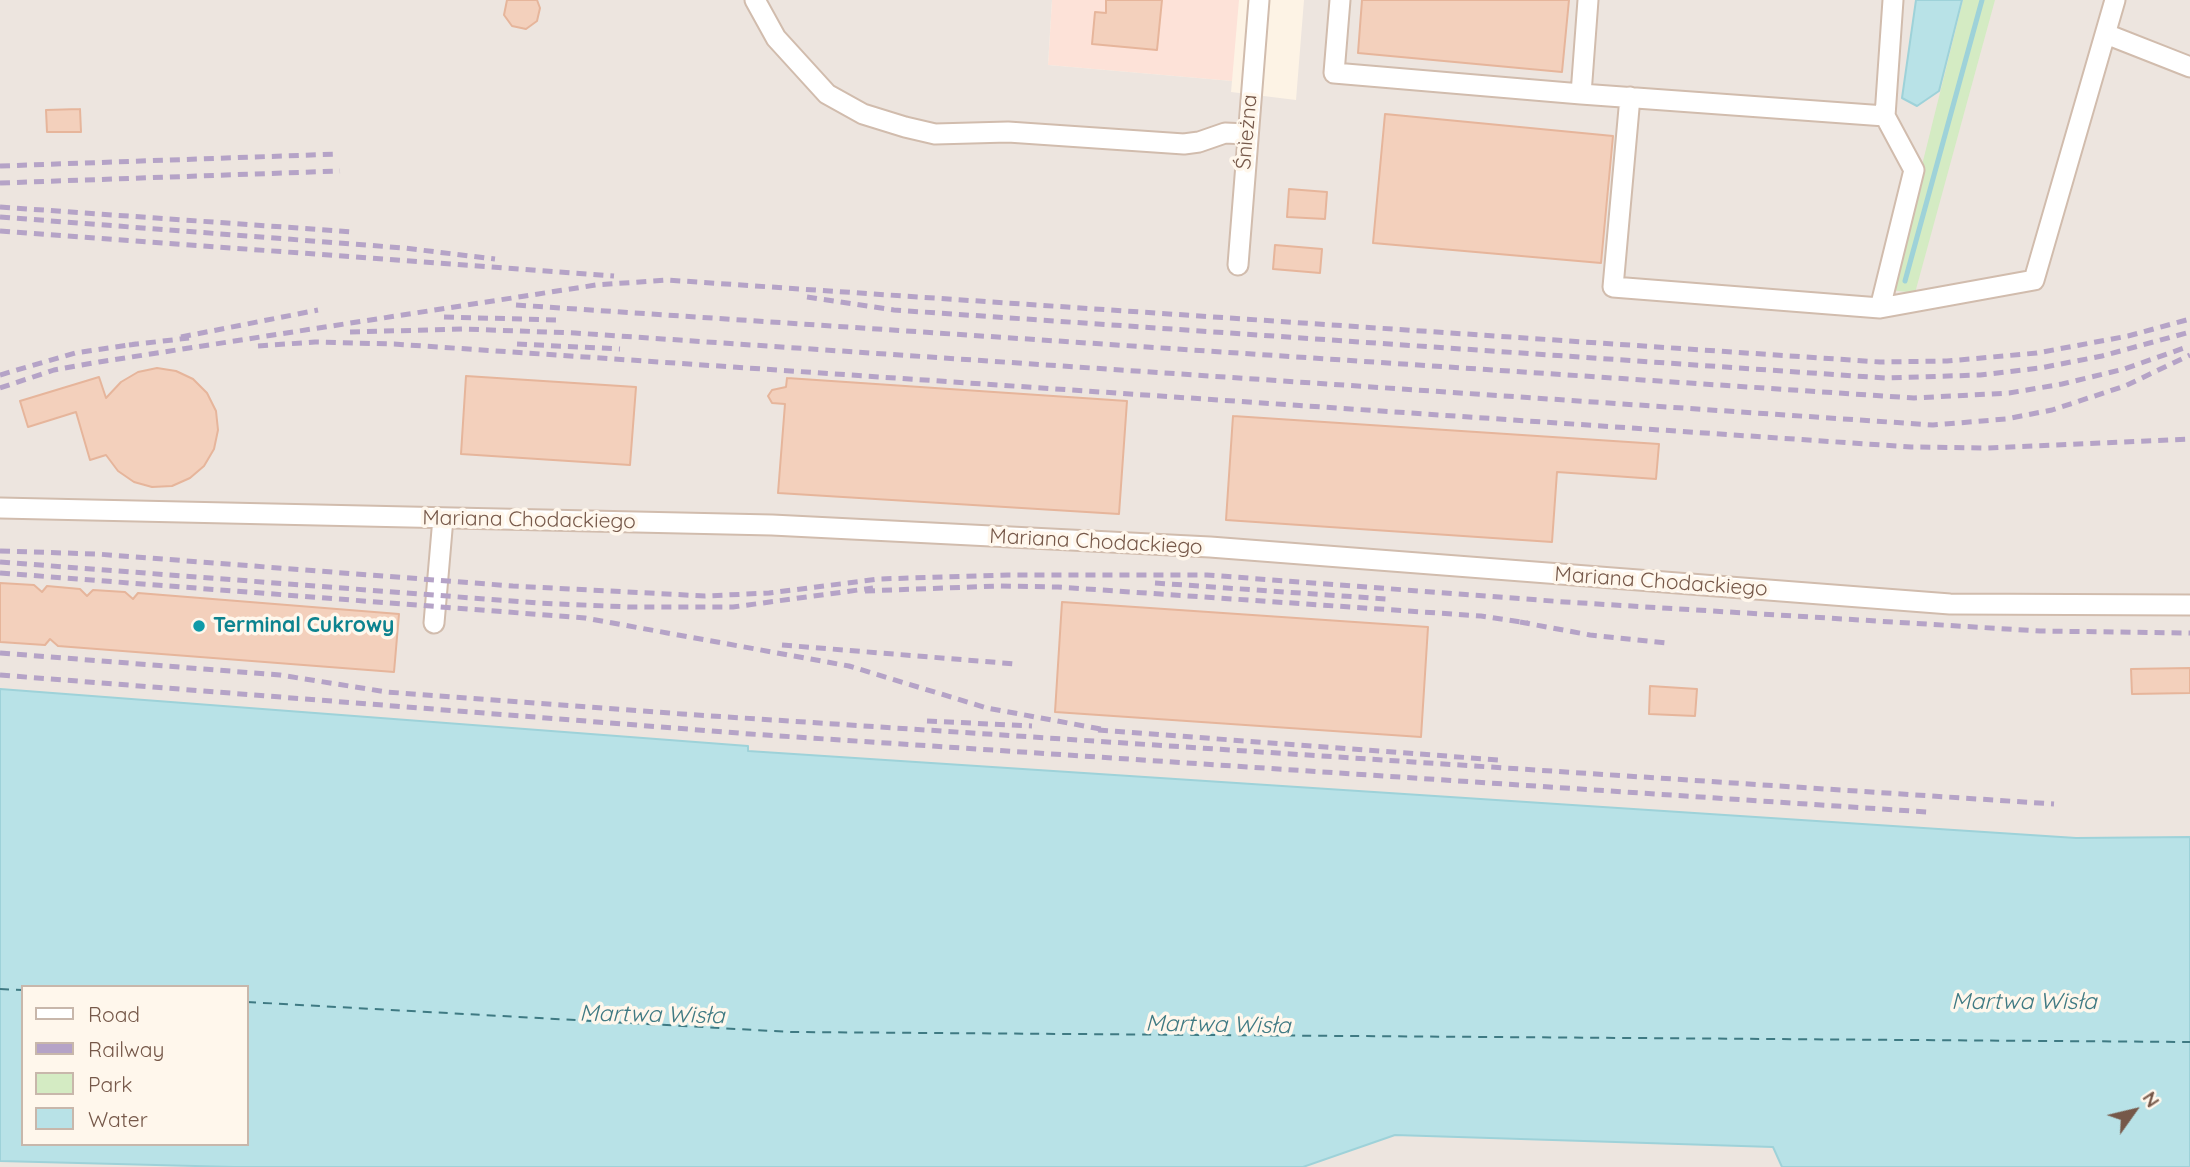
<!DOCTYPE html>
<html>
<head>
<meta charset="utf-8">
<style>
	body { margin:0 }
	#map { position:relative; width:2190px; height:1167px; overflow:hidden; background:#fdf3e5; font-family:Quicksand,sans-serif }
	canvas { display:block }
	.legend { position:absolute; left:21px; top:985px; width:228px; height:161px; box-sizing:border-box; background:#fff7ec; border:2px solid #c8b7ab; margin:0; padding:9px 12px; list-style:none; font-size:21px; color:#765849 }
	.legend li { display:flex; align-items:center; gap:14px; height:35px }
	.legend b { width:35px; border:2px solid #c8b7ab }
	.north { position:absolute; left:2099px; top:1076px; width:70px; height:70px; -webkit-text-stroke:5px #fff7ec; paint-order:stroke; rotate:56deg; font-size:19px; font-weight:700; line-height:28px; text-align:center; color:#765849 }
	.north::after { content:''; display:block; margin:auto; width:24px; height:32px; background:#765849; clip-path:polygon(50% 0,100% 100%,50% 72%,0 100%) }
</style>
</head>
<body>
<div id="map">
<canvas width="2190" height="1167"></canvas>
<ul class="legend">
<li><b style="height:9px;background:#fff"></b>Road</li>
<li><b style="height:9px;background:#b5a3c7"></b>Railway</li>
<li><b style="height:19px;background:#d4ebc3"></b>Park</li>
<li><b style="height:19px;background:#b8e2e7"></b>Water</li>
</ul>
<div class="north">N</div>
</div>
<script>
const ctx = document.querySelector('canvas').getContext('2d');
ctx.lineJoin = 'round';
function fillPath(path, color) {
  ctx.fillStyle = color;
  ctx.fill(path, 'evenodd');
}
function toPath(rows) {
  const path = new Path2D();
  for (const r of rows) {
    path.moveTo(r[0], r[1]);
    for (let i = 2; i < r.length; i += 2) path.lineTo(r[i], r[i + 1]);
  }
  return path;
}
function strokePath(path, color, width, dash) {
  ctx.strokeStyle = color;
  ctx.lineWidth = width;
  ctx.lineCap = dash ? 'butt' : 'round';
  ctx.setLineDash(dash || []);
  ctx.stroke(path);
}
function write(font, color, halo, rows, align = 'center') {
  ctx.font = font + ' Quicksand,sans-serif';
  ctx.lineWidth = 7;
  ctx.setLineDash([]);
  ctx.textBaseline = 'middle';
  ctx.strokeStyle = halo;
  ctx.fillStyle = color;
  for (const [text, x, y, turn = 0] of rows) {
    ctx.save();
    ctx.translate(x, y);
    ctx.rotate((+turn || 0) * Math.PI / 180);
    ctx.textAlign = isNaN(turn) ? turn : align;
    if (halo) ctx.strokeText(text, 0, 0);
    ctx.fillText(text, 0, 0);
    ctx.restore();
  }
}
const commercial = toPath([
	[1052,0,1239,0,1232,81,1048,65]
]);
const industrial = toPath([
	[0,0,1052,0,1048,65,1232,81,1231,92,1296,100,1304,0,2190,0,2190,837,2076,838,748,751,747,746,0,689],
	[1395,1135,1773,1147,1782,1167,1303,1167],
	[0,1161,234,1167,0,1167]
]);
const green = toPath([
	[1963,0,1995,0,1915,293,1891,290]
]);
const water = toPath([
	[1916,0,1962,0,1939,91,1917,106,1902,98,1916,0],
	[0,689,748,746,748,751,2076,838,2190,837,2190,1167,1782,1167,1773,1147,1395,1135,1303,1167,234,1167,0,1161,0,689],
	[23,987,247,987,247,1144,23,1144,23,987]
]);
const stream = toPath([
	[1905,281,1982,0]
]);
const ferry = toPath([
	[0,989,23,990],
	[247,1002,792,1032,2190,1042]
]);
const building = toPath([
	[507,0,537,0,540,8,537,21,526,29,512,26,504,15,507,0],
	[1106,0,1162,0,1157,50,1092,44,1095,12,1106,13,1106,0],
	[1362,0,1569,0,1562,72,1358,53,1362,0],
	[80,109,81,132,47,132,46,110,80,109],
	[1385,114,1613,136,1601,263,1373,243,1385,114],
	[1289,189,1327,192,1325,219,1287,217,1289,189],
	[1275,245,1322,249,1320,273,1273,269,1275,245],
	[157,368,176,371,193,379,207,393,216,411,218,430,214,449,204,466,190,478,172,486,152,487,134,482,118,471,106,455,90,460,76,412,28,427,20,401,99,377,106,398,121,382,138,372,157,368],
	[466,376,636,387,630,465,461,454,466,376],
	[787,378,1127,401,1119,514,778,493,785,404,772,403,768,396,772,390,786,387,787,378],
	[1233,416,1659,444,1656,479,1557,472,1552,542,1226,520,1233,416],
	[0,583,34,585,42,592,47,586,80,589,87,596,93,590,125,592,133,599,138,593,399,614,394,672,58,646,50,639,45,645,0,642,0,583],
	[1062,602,1428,627,1421,737,1055,712,1062,602],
	[2190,668,2190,693,2132,694,2131,669,2190,668],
	[1650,686,1697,689,1695,716,1649,714,1650,686]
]);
const minor = toPath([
	[755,0,776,38,827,94,863,114,905,127,935,134,1008,132,1184,144,1199,142,1225,133,1247,134],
	[1340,0,1334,73,1581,94,1588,0],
	[2106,34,2190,67],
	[1581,94,1885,116,1893,0],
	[1630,97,1613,287,1880,308,1914,170,1885,116],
	[1238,265,1259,0],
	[1880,308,2034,280,2115,0],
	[0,508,772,525,1210,547,1950,604,2190,605],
	[434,623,443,518]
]);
const rail = toPath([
	[0,166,339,154],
	[0,183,340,171],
	[0,207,354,232],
	[0,217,404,248,495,259],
	[0,231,614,276],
	[807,297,894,310,1885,378,1980,375,2040,368,2102,356,2190,332],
	[516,305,1914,398,2009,393,2062,384,2124,369,2187,347],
	[444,317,558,320],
	[350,332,464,329,575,333,1933,425,2006,419,2052,410,2125,386,2190,355],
	[181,337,318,310],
	[517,344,620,349],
	[129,345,189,338],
	[258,346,315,342,394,344,1911,447,1987,448,2190,439],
	[0,375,75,353,136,344],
	[0,388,54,370,99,362,596,285,667,280,1880,362,1947,361,2037,353,2128,336,2190,319],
	[0,551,97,554,513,586,705,596,769,593,879,579,1008,575,1207,575,1565,602,2040,631,2190,633],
	[0,562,538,603,629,607,733,607,873,588],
	[0,573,585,618,849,666,987,708,1106,730],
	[1155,583,1386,599],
	[865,591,999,586,1058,587,1481,616,1528,623],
	[1520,622,1590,635,1666,643],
	[782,645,1016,664],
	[0,653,280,675,387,692,682,714,2054,804],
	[0,675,750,734,1927,812],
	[927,721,1032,726],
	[1098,730,1499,760]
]);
const markers = [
	[199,626,7,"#0f9aa8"]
];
const streetNames = [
	["Śnieżna",1247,132,-85],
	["Mariana Chodackiego",529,520,1],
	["Mariana Chodackiego",1096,542,3],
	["Mariana Chodackiego",1661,582,4]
];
const cultureNames = [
	["Terminal Cukrowy",213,626]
];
const waterNames = [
	["Martwa Wisła",2024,1002],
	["Martwa Wisła",652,1015,1],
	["Martwa Wisła",1218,1025,1]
];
fillPath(commercial, '#fde2d8');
fillPath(industrial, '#ede5df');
fillPath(green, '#d4ebc3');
fillPath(water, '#b8e2e7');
strokePath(water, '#9ed2d9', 2);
strokePath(stream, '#9ed2d9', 5);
strokePath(ferry, '#3f7a83', 2, [9, 7]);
fillPath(building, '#f3d0bc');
strokePath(building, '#e6b59b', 2);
strokePath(minor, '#d1bcad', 23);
strokePath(minor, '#fff', 19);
strokePath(rail, '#b5a3c7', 5, [10, 7]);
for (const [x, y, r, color] of markers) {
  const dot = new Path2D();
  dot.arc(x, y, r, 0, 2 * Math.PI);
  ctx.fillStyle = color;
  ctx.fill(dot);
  strokePath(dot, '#fff7ec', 2.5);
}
write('21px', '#765849', '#fff7ec', streetNames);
write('bold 21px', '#0d838f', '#fff7ec', cultureNames, 'left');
write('italic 23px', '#3f7a83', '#fff7ec', waterNames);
</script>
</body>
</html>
